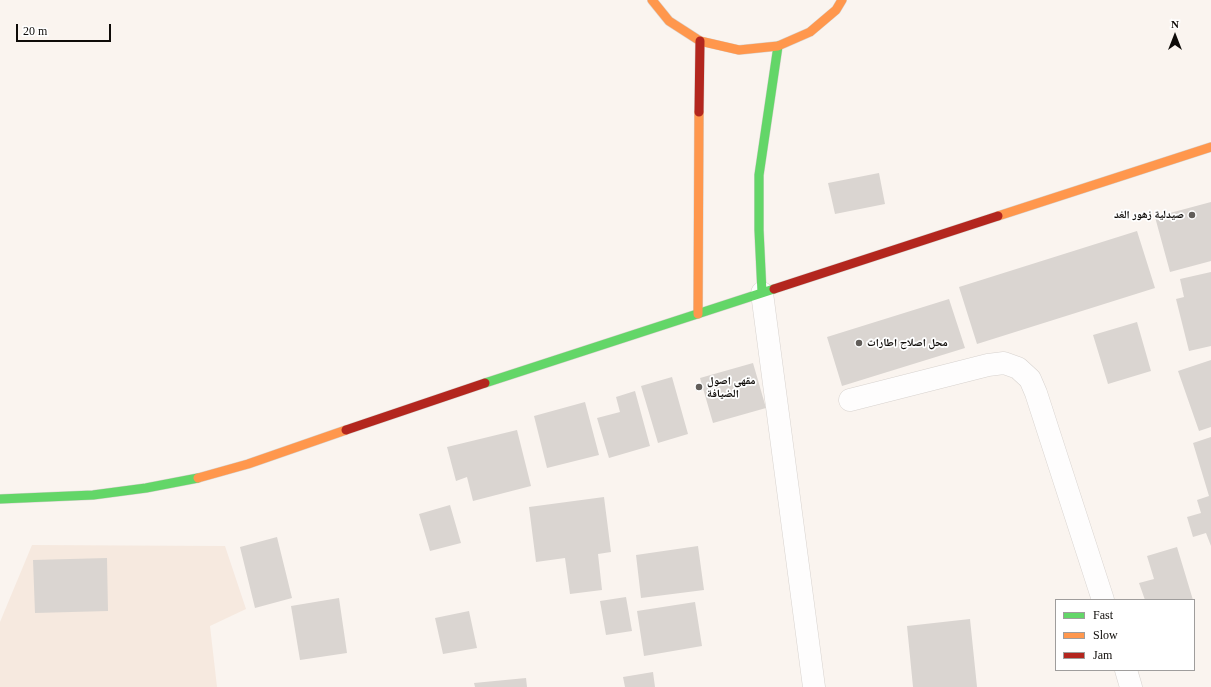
<!DOCTYPE html>
<html>
<head>
<meta charset="utf-8">
<style>
	body { margin:0 }
	#map { position:relative; width:1211px; height:687px; overflow:hidden; background:#faf4ef; font-family:"Times New Roman",serif }
	canvas { display:block }
	.legend { position:absolute; left:1055px; top:599px; width:140px; height:72px; box-sizing:border-box; background:#fff; border:1px solid #9f9d9c; margin:0; padding:5px 7px; list-style:none; font-size:12px; color:#0e0b08 }
	.legend li { display:flex; align-items:center; gap:8px; height:20px }
	.legend b { width:20px; border:1px solid #9f9d9c }
	.north { position:absolute; left:1155px; top:16px; width:40px; height:40px; -webkit-text-stroke:3px #fff; paint-order:stroke; rotate:0deg; font-size:11px; font-weight:700; line-height:16px; text-align:center; color:#0e0b08 }
	.north::after { content:''; display:block; margin:auto; width:14px; height:18px; background:#0e0b08; clip-path:polygon(50% 0,100% 100%,50% 72%,0 100%) }
	.scale { position:absolute; left:16px; top:24px; width:95px; height:18px; box-sizing:border-box; border:2px solid #0e0b08; border-top:0; padding-left:5px; font-size:12px; line-height:14px; white-space:nowrap; color:#0e0b08; -webkit-text-stroke:3px #fff; paint-order:stroke }
</style>
</head>
<body>
<div id="map">
<canvas width="1211" height="687"></canvas>
<ul class="legend">
<li><b style="height:5px;background:#63d668"></b>Fast</li>
<li><b style="height:5px;background:#ff974d"></b>Slow</li>
<li><b style="height:5px;background:#b3261e"></b>Jam</li>
</ul>
<div class="north">N</div>
<div class="scale">20 m</div>
</div>
<script>
const ctx = document.querySelector('canvas').getContext('2d');
ctx.lineJoin = 'round';
function fillPath(path, color) {
  ctx.fillStyle = color;
  ctx.fill(path, 'evenodd');
}
function toPath(rows) {
  const path = new Path2D();
  for (const r of rows) {
    path.moveTo(r[0], r[1]);
    for (let i = 2; i < r.length; i += 2) path.lineTo(r[i], r[i + 1]);
  }
  return path;
}
function strokePath(path, color, width, dash) {
  ctx.strokeStyle = color;
  ctx.lineWidth = width;
  ctx.lineCap = dash ? 'butt' : 'round';
  ctx.setLineDash(dash || []);
  ctx.stroke(path);
}
function write(font, color, halo, rows, align = 'center') {
  ctx.font = font + ' "Times New Roman","Noto Naskh Arabic",serif';
  ctx.lineWidth = 3.5;
  ctx.setLineDash([]);
  ctx.textBaseline = 'middle';
  ctx.strokeStyle = halo;
  ctx.fillStyle = color;
  for (const [text, x, y, turn = 0] of rows) {
    ctx.save();
    ctx.translate(x, y);
    ctx.rotate((+turn || 0) * Math.PI / 180);
    ctx.textAlign = isNaN(turn) ? turn : align;
    if (halo) ctx.strokeText(text, 0, 0);
    ctx.fillText(text, 0, 0);
    ctx.restore();
  }
}
const built = toPath([
	[32,545,225,546,246,609,210,626,217,687,0,687,0,622]
]);
const building = toPath([
	[879,173,885,204,835,214,828,183],
	[1211,202,1211,261,1170,272,1155,217],
	[1137,231,1155,288,977,344,959,287],
	[1211,272,1211,346,1189,351,1176,299,1184,297,1180,279],
	[949,299,965,348,842,386,827,337],
	[1137,322,1151,371,1108,384,1093,335],
	[1211,360,1211,427,1199,431,1178,371],
	[753,363,766,408,713,423,700,378],
	[672,377,688,434,658,443,641,386],
	[635,391,650,446,609,458,597,418,620,412,616,397],
	[585,402,599,455,547,468,534,416],
	[517,430,531,486,473,501,467,477,456,481,447,447],
	[1211,437,1211,546,1206,533,1193,537,1187,517,1201,513,1197,500,1209,496,1193,443],
	[604,497,611,552,598,554,602,590,570,594,565,558,536,562,529,507],
	[450,505,461,543,430,551,419,514],
	[277,537,292,598,255,608,240,547],
	[698,546,704,590,641,598,636,555],
	[1177,547,1193,600,1145,600,1139,583,1154,579,1147,556],
	[107,558,108,611,35,613,33,560],
	[626,597,632,631,606,635,600,601],
	[339,598,347,653,300,660,291,606],
	[695,602,702,646,644,656,637,611],
	[469,611,477,648,443,654,435,618],
	[970,619,977,687,913,687,907,626],
	[653,672,655,687,625,687,623,677],
	[526,678,527,687,475,687,474,683]
]);
const street = toPath([
	[762,293,814,687],
	[850,400,988,365,1004,363,1018,368,1030,379,1036,393,1103,600],
	[1126,670,1131,687]
]);
const fast = toPath([
	[762,293,759,230,759,175,778,46],
	[485,383,774,289],
	[0,499,93,495,146,488,198,478]
]);
const slow = toPath([
	[652,0,669,21,700,41,739,50,778,46,810,32,836,10,842,0],
	[998,216,1211,147],
	[698,314,699,112],
	[198,478,248,464,346,430]
]);
const jam = toPath([
	[699,112,700,41],
	[774,289,998,216],
	[346,430,485,383]
]);
const markers = [
	[1192,215,4,"#615d59"],
	[859,343,4,"#615d59"],
	[699,387,4,"#615d59"]
];
const poiNames = [
	["صيدلية زهور الغد",1184,215,"right"],
	["محل اصلاح اطارات",867,343],
	["مقهى اصول",707,381],
	["الضيافة",707,394]
];
fillPath(built, '#f6e9df');
fillPath(building, '#dad5d1');
strokePath(street, '#d7d2ce', 23);
strokePath(fast, '#d7d2ce', 10);
strokePath(slow, '#d7d2ce', 10);
strokePath(jam, '#d7d2ce', 10);
strokePath(street, '#fefdfd', 22);
strokePath(fast, '#63d668', 9);
strokePath(slow, '#ff974d', 9);
strokePath(jam, '#b3261e', 9);
for (const [x, y, r, color] of markers) {
  const dot = new Path2D();
  dot.arc(x, y, r, 0, 2 * Math.PI);
  ctx.fillStyle = color;
  ctx.fill(dot);
  strokePath(dot, '#fff', 1.5);
}
write('bold 11px', '#0e0b08', '#fff', poiNames, 'left');
</script>
</body>
</html>
